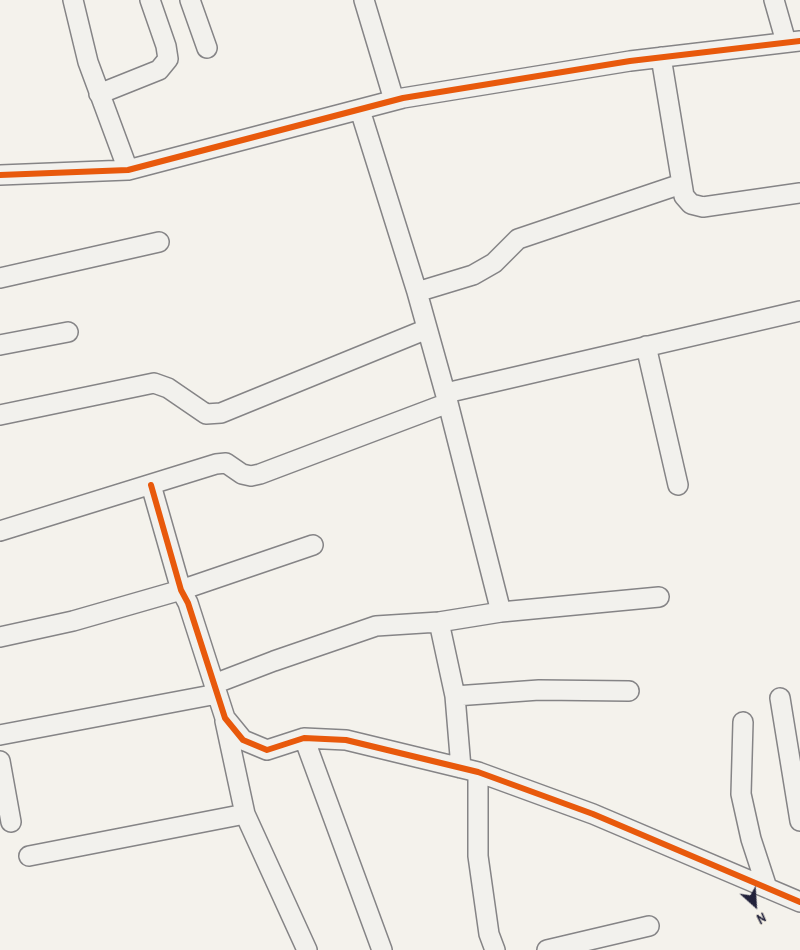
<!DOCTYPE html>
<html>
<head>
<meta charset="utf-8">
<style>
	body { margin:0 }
	#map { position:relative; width:800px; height:950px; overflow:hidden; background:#f4f2ec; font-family:"Patrick Hand",sans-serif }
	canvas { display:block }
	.north { position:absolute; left:730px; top:880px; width:50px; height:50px; -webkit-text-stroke:4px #f7f3e8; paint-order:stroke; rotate:154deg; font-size:14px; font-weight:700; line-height:20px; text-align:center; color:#22223b }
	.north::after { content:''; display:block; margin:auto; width:18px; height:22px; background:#22223b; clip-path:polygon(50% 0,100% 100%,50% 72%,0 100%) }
</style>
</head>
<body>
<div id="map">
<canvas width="800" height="950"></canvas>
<div class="north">N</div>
</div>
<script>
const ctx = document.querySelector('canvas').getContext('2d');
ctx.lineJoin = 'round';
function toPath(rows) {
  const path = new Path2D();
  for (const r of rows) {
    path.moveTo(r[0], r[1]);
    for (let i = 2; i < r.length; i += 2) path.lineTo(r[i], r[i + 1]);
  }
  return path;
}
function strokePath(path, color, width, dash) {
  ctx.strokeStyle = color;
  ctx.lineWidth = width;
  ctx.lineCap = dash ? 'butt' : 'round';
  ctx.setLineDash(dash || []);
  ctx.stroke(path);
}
const minor = toPath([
	[73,0,88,62,128,170],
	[190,0,207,48],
	[364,0,394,100],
	[774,0,786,42],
	[661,57,684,196,691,204,703,207,800,193],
	[99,94,159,70,168,59,166,46,150,0],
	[360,110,417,292,448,403,501,612],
	[0,175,128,170,403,98,630,61,800,41],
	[0,278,159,242],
	[417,292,473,275,494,263,518,239,681,184],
	[0,345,68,332],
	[646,346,678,485],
	[446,393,800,311],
	[0,415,154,383,168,388,206,414,221,413,427,329],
	[151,485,181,590,188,603,225,718,243,740,267,750,304,738,346,740,478,772,593,814,800,902],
	[0,531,216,464,226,463,242,474,251,476,260,474,448,403],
	[439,622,455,696,461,768],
	[0,637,73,621,181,590,313,545],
	[214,684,274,661,376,626,439,622,501,612,659,597],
	[455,696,539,690,629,691],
	[780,698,800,821],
	[225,721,245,814,307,950],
	[743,722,741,794,751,839,767,888],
	[0,735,217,694],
	[304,738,382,950],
	[0,761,11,822],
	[478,772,478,856,489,934,495,950],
	[29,856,245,814],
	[547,950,649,926]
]);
const cycleway = toPath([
	[0,175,128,170,403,98,630,61,800,41],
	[151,485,181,590,188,603,225,718,243,740,267,750,304,738,346,740,478,772,593,814,800,902]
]);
strokePath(minor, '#858486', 22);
strokePath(minor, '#f2f1ed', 19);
strokePath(cycleway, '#e8590c', 6);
</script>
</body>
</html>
